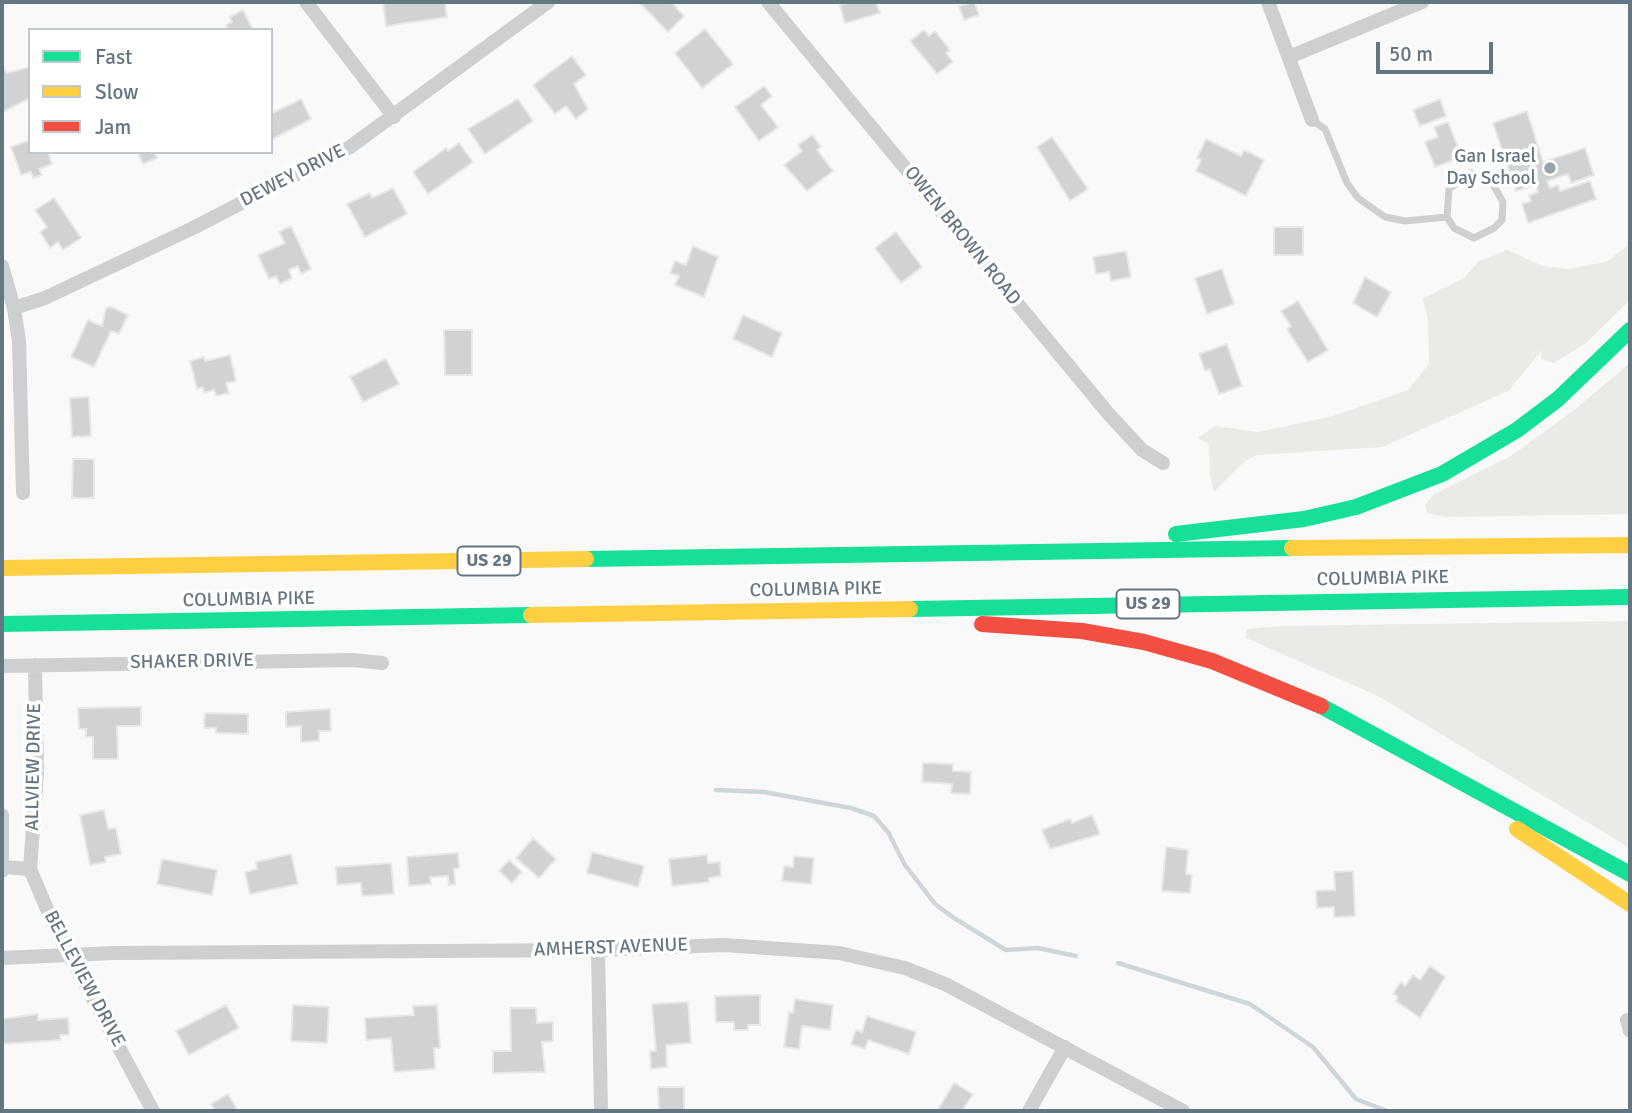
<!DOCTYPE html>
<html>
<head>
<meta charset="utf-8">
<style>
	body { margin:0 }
	#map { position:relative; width:1632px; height:1113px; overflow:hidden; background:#f9f9f9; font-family:Signika,sans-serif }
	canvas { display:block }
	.frame { position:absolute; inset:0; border:4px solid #657683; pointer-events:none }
	.legend { position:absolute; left:28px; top:28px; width:245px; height:126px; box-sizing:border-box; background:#fff; border:2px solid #c1c8cd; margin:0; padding:9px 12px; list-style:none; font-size:21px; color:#657683 }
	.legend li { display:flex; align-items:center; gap:14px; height:35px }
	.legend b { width:35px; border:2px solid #c1c8cd }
	.scale { position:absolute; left:1376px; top:42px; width:117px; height:32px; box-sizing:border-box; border:4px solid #657683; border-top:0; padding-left:9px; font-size:21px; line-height:24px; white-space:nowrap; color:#657683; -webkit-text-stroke:5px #fff; paint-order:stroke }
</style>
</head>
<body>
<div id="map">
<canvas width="1632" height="1113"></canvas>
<div class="frame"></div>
<ul class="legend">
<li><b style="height:9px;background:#16e098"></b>Fast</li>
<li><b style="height:9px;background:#ffcf43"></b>Slow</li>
<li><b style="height:9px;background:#f24e42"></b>Jam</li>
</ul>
<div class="scale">50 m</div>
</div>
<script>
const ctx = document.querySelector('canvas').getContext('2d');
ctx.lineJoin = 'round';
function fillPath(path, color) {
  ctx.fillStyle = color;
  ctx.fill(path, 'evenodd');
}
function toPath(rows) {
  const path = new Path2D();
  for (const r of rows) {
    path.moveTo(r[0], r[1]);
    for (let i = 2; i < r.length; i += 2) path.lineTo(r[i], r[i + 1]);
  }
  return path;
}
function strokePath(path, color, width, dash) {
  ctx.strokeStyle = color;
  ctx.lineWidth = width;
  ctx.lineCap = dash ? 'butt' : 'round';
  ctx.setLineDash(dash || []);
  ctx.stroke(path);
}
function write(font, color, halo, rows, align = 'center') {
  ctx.font = font + ' Signika,sans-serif';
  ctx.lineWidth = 7;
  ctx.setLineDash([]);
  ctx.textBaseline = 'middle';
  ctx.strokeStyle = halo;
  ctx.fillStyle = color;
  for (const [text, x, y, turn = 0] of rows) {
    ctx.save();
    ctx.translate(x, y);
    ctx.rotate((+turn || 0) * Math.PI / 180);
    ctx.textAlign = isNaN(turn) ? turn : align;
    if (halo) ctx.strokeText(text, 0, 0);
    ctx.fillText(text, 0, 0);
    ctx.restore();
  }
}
const green = toPath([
	[1630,244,1630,300,1586,343,1554,363,1541,359,1542,350,1508,391,1382,447,1257,455,1246,460,1214,492,1210,475,1209,444,1198,438,1215,426,1258,432,1333,416,1408,390,1429,364,1428,320,1423,298,1463,279,1479,261,1507,250,1543,266,1568,269,1606,262],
	[1630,363,1630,514,1444,517,1427,513,1425,505,1434,494,1511,456,1574,410],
	[1630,621,1630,848,1378,696,1246,638,1246,629,1281,626]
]);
const stream = toPath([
	[716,790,764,792,851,808,874,816,888,832,905,865,935,904,954,918,1006,950,1038,948,1076,956],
	[1118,963,1250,1004,1313,1047,1356,1099,1387,1111]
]);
const building = toPath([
	[383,2,445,2,447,17,386,26,383,2],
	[639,2,671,2,684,16,668,32,639,2],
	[851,2,876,2,880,13,845,23,840,5,851,2],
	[974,2,979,15,964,20,959,6,974,2],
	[243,10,253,30,229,30,226,25,232,22,230,17,243,10],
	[705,29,733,64,702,88,675,53,705,29],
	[924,30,929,36,935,31,950,50,946,53,953,62,937,74,910,41,924,30],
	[572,56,586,75,574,84,588,109,576,119,566,106,555,114,533,85,572,56],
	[2,64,7,73,30,67,30,98,3,112,2,64],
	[764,86,772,96,761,105,778,127,759,141,735,107,764,86],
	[301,99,311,119,271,140,271,114,301,99],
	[518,99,533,121,485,154,468,129,518,99],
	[1440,99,1446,116,1420,126,1413,110,1440,99],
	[1527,111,1543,162,1585,148,1594,175,1571,183,1568,174,1547,181,1550,188,1558,185,1560,191,1590,181,1596,199,1528,223,1522,204,1531,201,1529,195,1538,192,1536,185,1516,191,1493,123,1527,111],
	[1448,122,1462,157,1435,167,1425,142,1438,137,1434,127,1448,122],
	[812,135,821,147,817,150,833,171,807,191,784,165,802,151,798,145,812,135],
	[1052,137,1088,189,1070,201,1037,147,1052,137],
	[1206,139,1241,156,1244,150,1264,160,1246,196,1196,171,1201,160,1197,158,1206,139],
	[30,140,30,152,48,152,52,164,39,169,42,175,33,178,31,172,21,175,11,147,30,140],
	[459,143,473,162,428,194,413,172,446,148,448,151,459,143],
	[154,152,157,158,143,164,138,153,154,152],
	[393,188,407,214,365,237,347,204,370,193,372,198,393,188],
	[54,198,81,238,63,250,58,242,50,248,40,232,47,227,35,210,54,198],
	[291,226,311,269,301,274,298,266,289,270,292,278,280,284,276,276,269,279,258,255,285,243,279,232,291,226],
	[1274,227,1303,227,1303,255,1274,255,1274,227],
	[896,232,922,267,901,283,875,248,896,232],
	[693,246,718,257,704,297,675,285,679,276,670,273,675,261,686,265,693,246],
	[1126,251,1131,277,1111,281,1109,272,1096,274,1093,257,1126,251],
	[1222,269,1234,304,1207,314,1195,278,1222,269],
	[1365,277,1391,292,1377,317,1353,303,1365,277],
	[1298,301,1328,350,1308,362,1287,329,1291,326,1281,311,1298,301],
	[111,307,128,315,119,334,111,331,94,367,71,357,88,320,102,326,106,308,111,307],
	[743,315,782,333,772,357,733,339,743,315],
	[444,330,472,330,472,375,445,375,444,330],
	[1227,344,1242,386,1219,394,1210,369,1205,371,1199,354,1227,344],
	[230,355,236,381,226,383,229,393,216,396,214,390,204,393,203,387,197,389,190,361,204,357,205,361,230,355],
	[386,359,399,384,363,402,350,377,386,359],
	[89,397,91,436,72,437,70,398,89,397],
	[73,459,94,459,94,498,72,498,73,459],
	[141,707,141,726,117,726,118,759,93,759,93,737,86,737,86,729,79,729,78,708,141,707],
	[330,709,331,731,319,731,319,741,301,742,301,726,286,727,286,712,330,709],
	[205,713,248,714,248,734,216,733,216,728,204,728,205,713],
	[923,763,953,764,953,771,971,772,970,794,951,793,952,784,922,782,923,763],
	[104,810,108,829,116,828,121,854,105,857,106,862,90,865,80,815,104,810],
	[1092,815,1100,834,1050,849,1042,830,1070,819,1072,823,1092,815],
	[533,838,556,859,539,878,516,858,533,838],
	[1166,847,1188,850,1186,874,1192,875,1190,893,1162,891,1166,847],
	[592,852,644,866,638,887,587,873,592,852],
	[458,853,459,868,454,869,455,884,449,885,448,876,430,877,431,884,409,886,407,857,458,853],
	[291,854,298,884,250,894,245,872,257,869,256,862,291,854],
	[707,855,708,863,720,862,721,876,709,878,709,882,672,886,669,859,707,855],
	[794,856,814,858,811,884,782,881,784,866,793,867,794,856],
	[162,859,217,870,212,895,157,884,162,859],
	[509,860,522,872,512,883,499,871,509,860],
	[391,863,394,894,362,896,361,883,337,885,336,867,391,863],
	[1353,871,1355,916,1334,917,1334,907,1317,908,1316,891,1335,890,1334,872,1353,871],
	[1430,966,1445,977,1420,1018,1396,1001,1398,997,1393,994,1401,982,1405,986,1413,975,1420,980,1430,966],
	[760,995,760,1025,748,1025,748,1030,734,1030,734,1022,716,1022,715,996,760,995],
	[795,999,833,1005,830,1030,802,1026,799,1049,784,1047,789,1012,793,1013,795,999],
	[688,1002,691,1043,666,1045,667,1067,651,1069,650,1051,656,1051,652,1004,688,1002],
	[226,1005,239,1028,189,1055,176,1031,226,1005],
	[293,1005,329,1007,327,1043,291,1041,293,1005],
	[437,1005,440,1048,434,1048,435,1069,394,1072,391,1038,366,1040,365,1018,414,1015,413,1006,437,1005],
	[510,1008,536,1008,537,1023,553,1022,553,1041,542,1042,545,1072,493,1073,493,1051,511,1051,510,1008],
	[38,1014,38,1020,68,1018,69,1035,60,1035,61,1040,2,1044,2,1019,38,1014],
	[867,1016,916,1032,909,1054,868,1040,865,1049,851,1044,856,1030,862,1032,867,1016],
	[954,1083,973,1094,962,1111,937,1111,954,1083],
	[658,1087,684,1087,684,1111,659,1111,658,1087],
	[228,1094,238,1111,215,1111,211,1104,228,1094]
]);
const lane = toPath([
	[1312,120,1325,129,1347,183,1358,198,1385,217,1405,221,1447,217,1454,228,1474,238,1494,228,1502,220,1503,202,1491,181,1471,173,1449,189,1447,217]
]);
const street = toPath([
	[306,2,394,117],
	[768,2,1107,412,1142,450,1163,463],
	[1268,2,1312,120],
	[1289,57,1422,2],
	[2,266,14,308,19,341,23,493],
	[14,308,45,298,193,228,350,147,548,2],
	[2,666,353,660,382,663],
	[2,815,2,871],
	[4,867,30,869,55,928,153,1111],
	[30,869,37,774,35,665],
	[598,950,601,1111],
	[2,958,114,953,598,950,724,945,839,953,905,968,945,984,1183,1111],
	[1627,1020,1630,1031],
	[1029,1111,1065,1047]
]);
const fast = toPath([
	[1176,534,1304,519,1356,507,1442,474,1517,430,1558,399,1630,330],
	[586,559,1292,548],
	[910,609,1630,597],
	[2,624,531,615],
	[1321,706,1630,874]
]);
const slow = toPath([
	[1292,548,1630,545],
	[2,568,586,559],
	[531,615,910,609],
	[1517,829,1630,904]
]);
const jam = toPath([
	[982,624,1082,631,1144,642,1212,661,1321,706]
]);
const markers = [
	[1550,168,7,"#99a4ac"]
];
const shields = [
	[489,561,63],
	[1148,604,63]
];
const shieldNames = [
	["US 29",489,561],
	["US 29",1148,604]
];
const poiNames = [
	["Gan Israel",1536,157],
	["Day School",1536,179]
];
const streetNames = [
	["DEWEY DRIVE",293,176,-27],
	["OWEN BROWN ROAD",962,236,51],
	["COLUMBIA PIKE",1383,579,-1],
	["COLUMBIA PIKE",816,590,-1],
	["COLUMBIA PIKE",249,600,-1],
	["SHAKER DRIVE",192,662,-1],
	["ALLVIEW DRIVE",34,767,-89],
	["AMHERST AVENUE",611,948,-2],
	["BELLEVIEW DRIVE",84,979,62]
];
fillPath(green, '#e8ebe6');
strokePath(stream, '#ced6d9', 4.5);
fillPath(building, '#d0d2d3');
strokePath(building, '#e8e8e8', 2);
strokePath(lane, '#cecfd0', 7);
strokePath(street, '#cecfd0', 14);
strokePath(fast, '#16e098', 16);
strokePath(slow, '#ffcf43', 16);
strokePath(jam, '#f24e42', 16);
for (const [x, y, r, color] of markers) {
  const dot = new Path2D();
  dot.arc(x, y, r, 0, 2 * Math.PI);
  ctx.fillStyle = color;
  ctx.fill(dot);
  strokePath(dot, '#fff', 2.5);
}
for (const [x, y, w] of shields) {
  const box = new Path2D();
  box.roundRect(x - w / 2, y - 14.5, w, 29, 5);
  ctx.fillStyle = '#fff';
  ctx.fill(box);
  strokePath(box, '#657683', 2);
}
write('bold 18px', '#657683', null, shieldNames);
write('19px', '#657683', '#fff', poiNames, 'right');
write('19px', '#657683', '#fff', streetNames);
</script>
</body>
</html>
